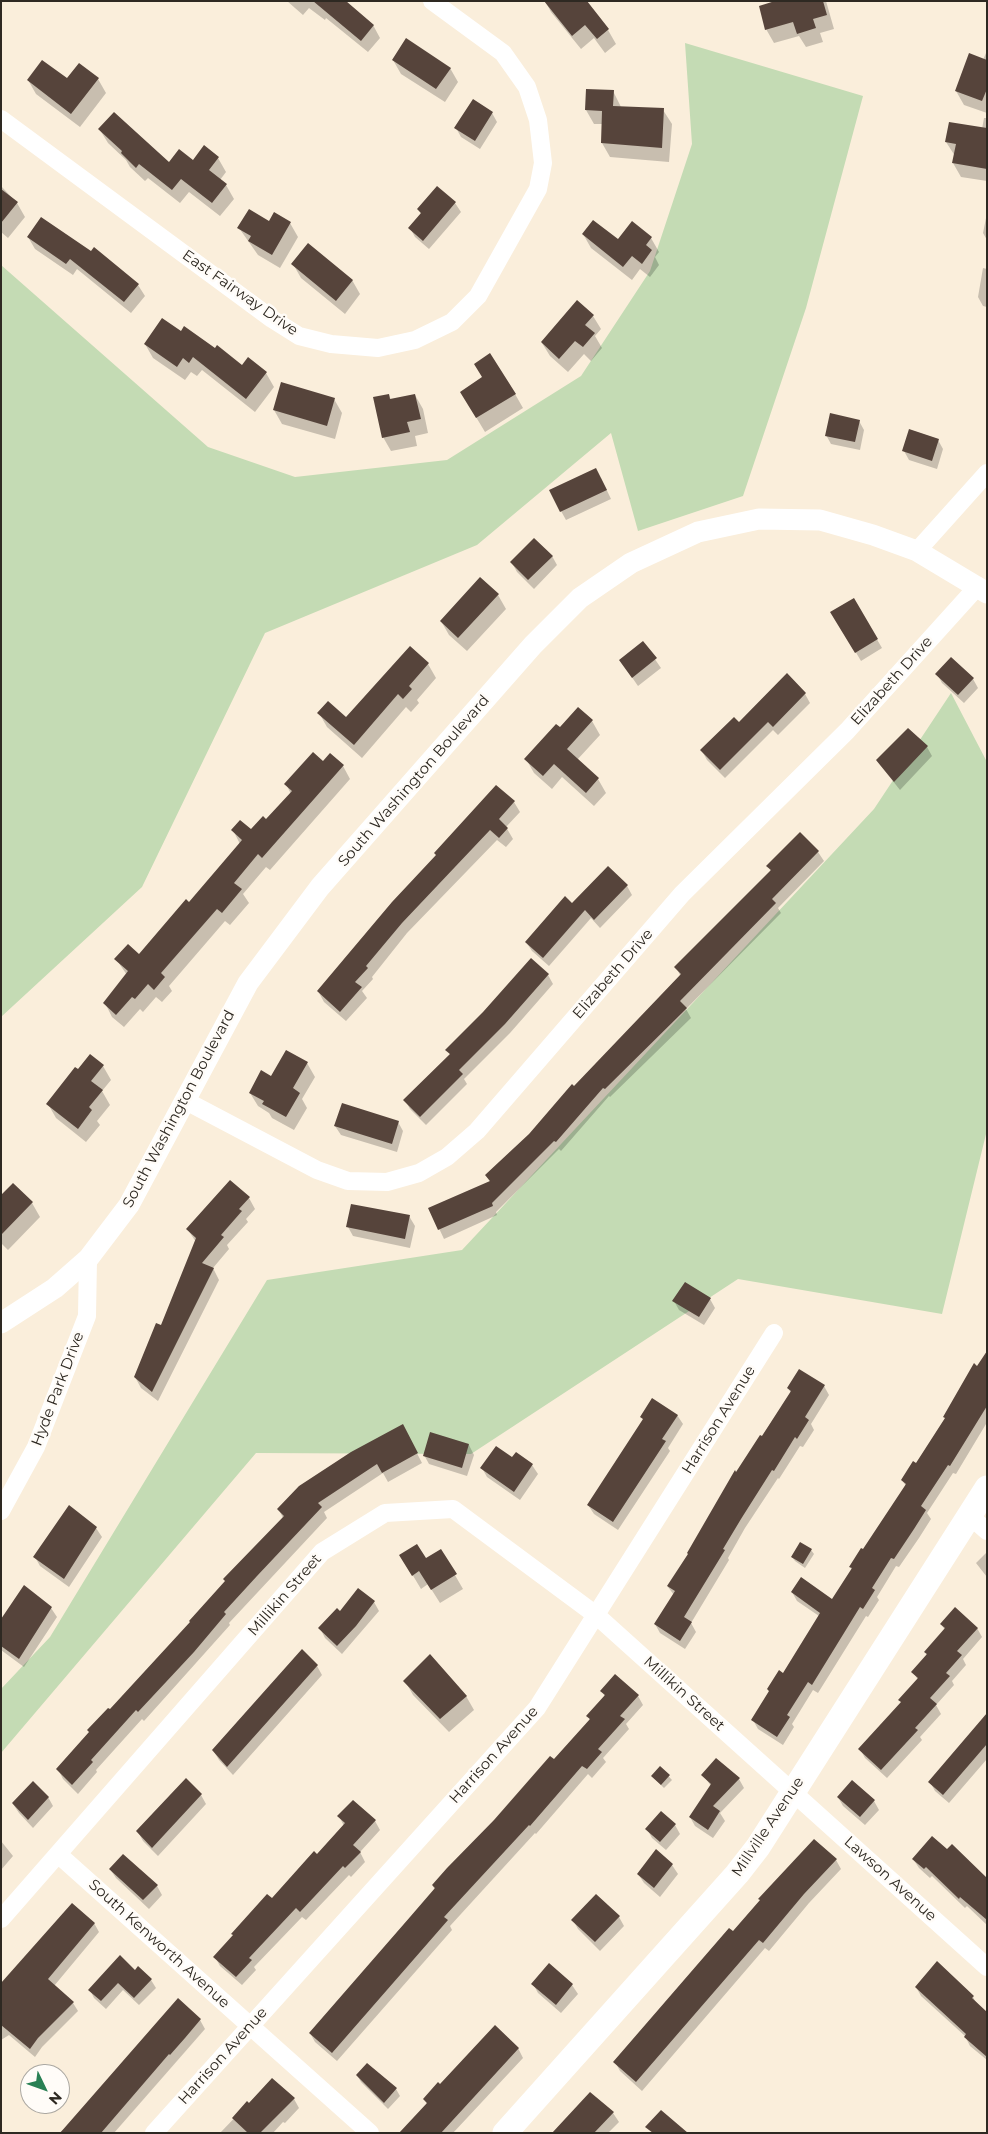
<!DOCTYPE html>
<html>
<head>
<meta charset="utf-8">
<style>
	body { margin:0 }
	#map { position:relative; width:988px; height:2134px; overflow:hidden; background:#faeedb; font-family:Montserrat,sans-serif }
	canvas { display:block }
	.frame { position:absolute; inset:0; border:2px solid #2e2922; pointer-events:none }
	.north { position:absolute; left:20px; top:2064px; width:50px; height:50px; box-sizing:border-box; background:#fffcf8; border:1px solid #aba8a2; border-radius:50%; rotate:132deg; font-size:14px; font-weight:700; line-height:20px; text-align:center; color:#2e2922 }
	.north::after { content:''; display:block; margin:auto; width:18px; height:22px; background:#298054; clip-path:polygon(50% 0,100% 100%,50% 72%,0 100%) }
</style>
</head>
<body>
<div id="map">
<canvas width="988" height="2134"></canvas>
<div class="frame"></div>
<div class="north">N</div>
</div>
<script>
const ctx = document.querySelector('canvas').getContext('2d');
ctx.lineJoin = 'round';
function fillPath(path, color) {
  ctx.fillStyle = color;
  ctx.fill(path, 'evenodd');
}
function toPath(rows) {
  const path = new Path2D();
  for (const r of rows) {
    path.moveTo(r[0], r[1]);
    for (let i = 2; i < r.length; i += 2) path.lineTo(r[i], r[i + 1]);
  }
  return path;
}
function strokePath(path, color, width, dash) {
  ctx.strokeStyle = color;
  ctx.lineWidth = width;
  ctx.lineCap = dash ? 'butt' : 'round';
  ctx.setLineDash(dash || []);
  ctx.stroke(path);
}
function write(font, color, halo, rows, align = 'center') {
  ctx.font = font + ' Montserrat,sans-serif';
  ctx.lineWidth = 5;
  ctx.setLineDash([]);
  ctx.textBaseline = 'middle';
  ctx.strokeStyle = halo;
  ctx.fillStyle = color;
  for (const [text, x, y, turn = 0] of rows) {
    ctx.save();
    ctx.translate(x, y);
    ctx.rotate((+turn || 0) * Math.PI / 180);
    ctx.textAlign = isNaN(turn) ? turn : align;
    if (halo) ctx.strokeText(text, 0, 0);
    ctx.fillText(text, 0, 0);
    ctx.restore();
  }
}
const green = toPath([
	[685,43,863,96,806,308,743,496,638,531,611,433,477,545,265,633,142,887,1,1017,1,265,208,447,295,477,447,460,581,376,650,271,692,144],
	[951,693,987,762,987,1130,942,1314,738,1279,471,1454,256,1453,1,1753,1,1689,50,1637,267,1280,462,1250,874,809]
]);
const shadow = toPath([
	[287,1,344,1,373,25,380,38,368,52,326,18,325,20,309,8,303,15],
	[545,1,585,1,608,30,616,44,605,53,594,38,581,49,551,12],
	[779,1,826,1,834,29,820,33,823,42,806,47,799,36,774,43,766,29],
	[986,53,987,53,987,113,964,105,956,91,983,60],
	[393,60,450,68,458,82,445,102,401,74],
	[98,79,106,93,80,127,36,94,28,80],
	[613,91,621,107,663,110,672,124,669,162,610,157,602,143,603,124,594,124,586,110],
	[492,113,497,122,480,149,461,137,456,128],
	[984,118,987,118,987,181,961,177,953,163,955,156,946,142,982,129],
	[100,130,169,163,193,161,204,147,218,158,226,172,220,180,226,185,234,199,220,216,189,192,180,203,148,178,145,181,130,167,126,160,108,143],
	[1,186,17,203,25,217,8,238,1,232],
	[437,187,455,203,461,212,429,249,415,237,410,228,421,214,418,209],
	[987,213,987,240,983,233],
	[269,223,290,223,298,237,280,268,258,255,239,228],
	[583,234,618,241,651,238,659,252,655,257,659,265,650,277,640,269,632,280,591,248],
	[28,237,138,285,145,296,131,313,77,269,73,275,35,249],
	[293,264,352,280,360,294,345,314,301,278],
	[983,268,987,269,987,307,983,306,978,297],
	[593,316,601,329,595,336,602,348,591,361,584,354,568,372,550,356,542,343],
	[181,333,242,367,248,359,266,373,274,387,255,412,202,370,197,376,191,372,185,380,153,358,145,344],
	[484,378,515,394,523,408,485,432,461,392],
	[389,395,391,400,415,395,423,409,428,433,415,436,417,446,391,451,383,437],
	[334,399,342,413,335,439,282,424,274,410],
	[859,421,864,430,860,450,831,444,826,435],
	[938,440,943,449,937,469,909,460,904,451],
	[601,478,611,499,566,520,561,511],
	[552,556,557,565,534,589,517,572,512,563],
	[498,595,506,609,467,651,449,635,441,621],
	[854,600,882,648,861,661,832,612],
	[643,642,661,668,638,686,620,660],
	[410,648,428,664,436,678,417,700,419,703,411,712,406,707,362,758,327,727,319,713,346,719],
	[937,674,973,679,978,688,964,703,942,683],
	[805,694,810,703,778,735,773,730,725,778,707,760,702,751,739,723],
	[578,708,592,721,600,735,577,760,598,779,606,793,594,806,562,777,552,789,534,773,526,759,560,729],
	[908,729,927,747,932,756,900,790,877,761],
	[323,763,343,766,350,779,270,870,266,867,243,894,249,903,230,925,225,921,169,986,172,991,162,1002,156,997,143,1012,140,1009,124,1027,112,1017,105,1003,127,975,116,959,139,955,189,904,240,844,233,830,251,831,267,821,291,794,286,784],
	[514,802,520,812,506,827,513,839,506,847,497,840,407,933,372,977,373,979,362,991,367,998,346,1021,324,1002,318,991],
	[800,834,818,852,824,861,778,908,781,913,686,1009,691,1018,610,1097,609,1096,561,1151,559,1149,496,1212,497,1215,444,1239,430,1209,490,1182,486,1175,530,1134,681,977,676,967,771,872,768,866],
	[627,886,632,895,600,928,591,918,549,966,532,951,526,942,572,905],
	[548,975,553,984,510,1033,464,1079,467,1084,426,1125,410,1109,405,1100,450,1055,447,1050],
	[307,1063,315,1077,302,1099,307,1108,294,1130,272,1118,269,1113,258,1106,250,1093,271,1078],
	[103,1066,111,1080,102,1091,110,1105,97,1121,100,1125,86,1142,56,1118,48,1104,78,1071],
	[398,1122,403,1131,397,1152,341,1135,335,1126],
	[13,1185,32,1203,40,1217,8,1250,1,1243,1,1197],
	[249,1198,255,1209,246,1219,248,1222,227,1245,229,1249,213,1268,219,1280,158,1401,141,1388,135,1377,161,1326,196,1242,188,1230],
	[409,1216,415,1226,410,1248,353,1236,348,1227],
	[710,1299,715,1308,704,1325,679,1310,674,1301],
	[987,1353,986,1424,956,1474,953,1473,927,1513,931,1519,919,1538,899,1567,896,1566,877,1597,879,1600,868,1617,866,1616,818,1693,813,1690,792,1724,794,1727,783,1745,758,1729,753,1720,770,1693,768,1690,784,1675,819,1616,797,1601,792,1592,832,1601,852,1570,850,1567,864,1551,906,1486,902,1480,916,1464],
	[824,1386,829,1395,811,1424,814,1430,803,1447,800,1446,779,1479,778,1478,745,1528,728,1558,729,1560,691,1623,696,1632,685,1649,660,1633,655,1624,674,1595,668,1587,737,1473,791,1393,788,1388],
	[677,1415,683,1424,668,1448,670,1451,618,1530,594,1514,588,1505,644,1421,642,1417],
	[408,1436,422,1463,388,1482,383,1473,324,1512,327,1518,229,1623,230,1625,144,1721,142,1719,96,1770,97,1772,78,1794,63,1779,58,1769,191,1623,283,1518,279,1510],
	[469,1445,474,1455,467,1476,429,1464,424,1455],
	[516,1454,532,1465,538,1474,520,1500,487,1477,482,1468,513,1459],
	[69,1507,96,1528,102,1537,69,1587,40,1566,35,1557],
	[800,1544,811,1550,814,1554,805,1568,795,1561,792,1557],
	[441,1551,463,1589,440,1603,428,1584,421,1589,409,1569],
	[987,1552,987,1577,976,1563],
	[24,1587,51,1608,57,1617,24,1667,1,1650,1,1621],
	[374,1602,379,1611,342,1654,325,1638,320,1628,340,1612],
	[941,1624,977,1628,982,1637,963,1659,966,1665,952,1681,954,1685,936,1705,941,1714,920,1737,922,1740,887,1778,865,1758,860,1749,902,1703,900,1700,918,1680,913,1672,927,1656,925,1652,945,1630],
	[317,1666,322,1675,233,1775,219,1760,213,1750],
	[405,1681,466,1696,474,1710,449,1732,413,1695],
	[602,1691,638,1696,643,1705,626,1724,629,1729,603,1758,606,1762,592,1778,588,1774,536,1834,535,1833,450,1926,452,1930,337,2061,315,2042,310,2033,435,1890,433,1886,554,1761,590,1721,588,1716,605,1697],
	[987,1716,987,1759,949,1803,935,1791,930,1782],
	[660,1767,672,1780,664,1788,652,1776],
	[703,1775,739,1779,744,1788,720,1813,725,1821,713,1838,695,1826,690,1817,711,1786],
	[201,1795,206,1804,158,1856,143,1841,138,1832],
	[48,1797,53,1806,33,1828,19,1813,13,1804],
	[838,1797,874,1801,879,1810,865,1825,843,1806],
	[353,1802,375,1821,380,1830,360,1852,365,1862,351,1877,349,1875,306,1920,302,1917,254,1967,256,1970,242,1985,220,1966,215,1957,317,1856,344,1826,339,1816],
	[675,1825,680,1834,666,1850,652,1838,647,1829],
	[1,1841,13,1856,1,1870],
	[656,1851,672,1865,678,1874,660,1897,644,1883,638,1874],
	[913,1859,987,1880,987,1925,967,1906,965,1908,932,1876,930,1878,919,1868],
	[836,1860,841,1869,809,1903,769,1951,765,1948,642,2091,620,2071,615,2062,733,1933],
	[110,1869,157,1886,162,1895,149,1909,116,1878],
	[619,1917,624,1926,600,1951,578,1929,573,1920],
	[94,1923,99,1932,54,1986,73,2003,78,2011,42,2047,35,2057,9,2035,1,2040,1,1986],
	[937,1963,973,1997,978,2006,987,2013,987,2060,970,2046,965,2036,921,1996,916,1987],
	[549,1965,572,1985,578,1994,561,2013,538,1993,533,1984],
	[135,1972,151,1980,156,1988,139,2005,123,1990,106,2009,94,1998,90,1990],
	[200,2020,205,2029,114,2133,59,2133],
	[518,2048,523,2058,453,2133,406,2133,427,2104,424,2099,440,2086],
	[357,2075,396,2089,400,2096,388,2109,361,2082],
	[272,2079,294,2099,299,2108,285,2123,283,2122,273,2133,220,2133],
	[590,2093,613,2113,619,2122,608,2133,555,2133]
]);
const building = toPath([
	[313,1,346,1,374,25,361,41],
	[544,1,587,1,609,29,597,39,585,25,572,36],
	[775,1,823,1,827,15,813,19,816,28,797,34,793,22,765,30,759,6],
	[406,38,451,68,436,89,392,60],
	[969,53,987,60,987,89,982,101,955,91],
	[42,60,67,78,79,63,99,78,71,114,27,80],
	[586,89,614,90,613,106,664,108,662,148,601,143,602,111,585,110],
	[473,99,493,112,475,141,454,128],
	[114,112,169,162,179,149,193,160,204,145,219,157,209,170,227,184,212,203,181,179,172,190,139,164,136,168,121,153,122,151,98,129],
	[949,122,987,128,987,169,952,163,956,144,945,142],
	[437,186,456,202,423,241,408,228,421,213,417,209],
	[1,189,18,202,1,223],
	[249,209,269,221,274,212,291,222,272,255,248,241,251,236,237,228],
	[41,217,91,251,94,247,139,284,124,302,70,259,66,264,27,237],
	[593,220,618,239,632,221,652,237,646,245,652,250,642,264,632,256,623,267,582,234],
	[308,243,353,280,336,301,291,264],
	[577,300,594,315,585,325,595,333,583,347,575,341,559,359,541,342],
	[162,318,181,331,184,326,215,348,217,345,242,365,248,357,267,372,246,399,193,357,189,363,183,358,177,367,144,344],
	[490,353,516,394,476,418,460,392,482,377,474,364],
	[281,382,335,398,327,426,273,410],
	[389,394,390,399,415,394,421,419,407,422,410,432,382,438,373,397],
	[830,413,860,420,855,442,825,436],
	[909,429,939,439,932,461,902,451],
	[596,468,607,490,560,512,549,490],
	[534,538,553,556,528,580,510,562],
	[480,577,499,594,458,638,440,621],
	[854,598,878,639,855,653,830,612],
	[643,641,657,658,632,678,619,660],
	[410,646,429,663,409,686,412,689,403,699,398,694,354,745,317,713,328,701,346,717],
	[951,657,974,678,958,695,935,674],
	[787,673,806,693,773,727,768,722,720,770,700,750,734,717,739,722],
	[578,707,593,720,567,749,599,778,586,793,554,764,543,776,524,759,556,724,560,727],
	[908,728,928,746,894,782,876,760],
	[313,752,323,761,330,753,344,765,262,858,258,854,234,883,242,889,222,913,217,909,161,973,165,977,154,990,148,984,135,999,132,997,116,1015,103,1003,128,971,114,959,128,944,139,954,186,899,189,902,242,840,231,830,240,820,251,829,263,816,266,819,292,791,284,784],
	[496,785,515,801,499,819,508,828,499,838,490,830,402,923,366,966,368,968,355,982,362,987,340,1012,317,991,392,902,436,855,434,853],
	[800,832,819,851,772,899,776,903,680,1001,687,1008,605,1089,603,1088,556,1142,554,1141,492,1203,493,1206,438,1230,428,1208,490,1181,485,1175,529,1134,572,1084,574,1086,681,974,674,967,771,870,766,866],
	[608,866,628,885,594,920,585,910,543,958,525,942,565,896,572,903],
	[531,958,549,974,505,1024,459,1070,463,1074,420,1117,403,1100,450,1054,445,1050,483,1012],
	[286,1050,308,1062,293,1088,300,1093,286,1117,262,1104,264,1101,249,1093,261,1070,271,1076],
	[90,1054,104,1065,91,1081,103,1090,89,1107,92,1110,78,1129,46,1104,75,1067,78,1069],
	[342,1103,399,1121,392,1144,334,1126],
	[230,1180,250,1197,239,1209,242,1211,221,1235,224,1237,202,1263,214,1268,152,1392,134,1377,156,1323,161,1325,196,1238,186,1229],
	[13,1183,33,1202,1,1235,1,1195],
	[351,1204,410,1215,405,1239,346,1227],
	[685,1282,711,1298,699,1317,672,1301],
	[987,1351,987,1406,950,1466,948,1465,921,1506,926,1510,914,1529,894,1559,891,1558,872,1588,875,1590,863,1609,860,1607,812,1685,808,1682,787,1715,790,1717,777,1737,751,1720,769,1691,767,1689,779,1670,783,1673,820,1613,791,1592,801,1577,832,1599,852,1568,849,1567,861,1548,863,1549,906,1484,901,1480,913,1461,916,1463,945,1418,943,1417,974,1363,977,1366],
	[799,1369,825,1385,805,1417,809,1420,797,1439,795,1437,774,1471,772,1470,741,1519,723,1549,725,1550,684,1617,692,1622,680,1641,654,1624,675,1591,667,1586,688,1554,687,1553,735,1470,736,1472,760,1435,762,1436,791,1391,787,1388],
	[652,1398,678,1415,662,1439,666,1441,613,1522,587,1505,643,1419,640,1417],
	[403,1424,418,1453,382,1473,377,1464,318,1503,322,1507,257,1576,224,1612,226,1614,194,1652,138,1712,136,1710,91,1760,93,1762,72,1785,56,1769,89,1732,87,1730,108,1708,110,1709,190,1622,189,1621,225,1581,223,1579,284,1516,277,1509,299,1486,351,1452],
	[430,1432,469,1444,462,1468,423,1456],
	[496,1446,512,1457,516,1452,533,1464,514,1492,480,1468],
	[69,1505,97,1527,64,1579,33,1557],
	[800,1542,812,1549,803,1564,791,1557],
	[417,1544,426,1558,441,1549,457,1574,431,1590,419,1571,412,1576,399,1555],
	[24,1585,52,1607,19,1659,1,1646,1,1619],
	[358,1588,375,1601,356,1626,337,1646,318,1628,337,1608,340,1611],
	[955,1607,978,1628,957,1651,962,1655,946,1673,950,1676,930,1698,937,1704,915,1728,918,1730,881,1770,858,1749,901,1702,898,1700,918,1678,911,1672,927,1654,924,1652,945,1628,940,1624],
	[302,1649,318,1665,227,1767,212,1750],
	[430,1654,467,1696,440,1719,403,1681],
	[615,1674,639,1695,620,1716,625,1719,598,1749,602,1752,587,1769,582,1766,530,1826,529,1825,444,1917,448,1920,332,2053,309,2033,410,1917,435,1888,432,1885,447,1868,494,1820,550,1756,554,1759,590,1719,586,1716,605,1695,600,1691],
	[987,1713,987,1744,943,1795,928,1782],
	[716,1758,740,1778,713,1806,720,1811,708,1830,689,1817,711,1784,701,1775],
	[660,1766,670,1775,661,1785,651,1776],
	[186,1778,202,1794,152,1848,136,1831],
	[852,1780,875,1800,860,1817,837,1797],
	[33,1781,49,1797,28,1820,12,1803],
	[353,1800,376,1820,353,1845,361,1852,345,1868,343,1866,300,1912,296,1908,249,1958,252,1960,236,1977,213,1957,233,1935,231,1934,267,1894,272,1898,314,1851,317,1854,345,1823,337,1816],
	[661,1811,676,1824,660,1842,645,1829],
	[932,1836,947,1849,952,1844,987,1878,987,1920,960,1897,959,1899,926,1867,924,1869,912,1859],
	[814,1839,837,1859,804,1894,763,1943,759,1940,636,2082,613,2062,729,1928,733,1931,760,1900,758,1899],
	[656,1849,673,1864,654,1888,637,1874],
	[123,1854,158,1885,143,1900,109,1869],
	[596,1894,620,1916,595,1942,571,1920],
	[72,1903,95,1923,48,1979,74,2002,38,2038,30,2049,1,2025,1,1983],
	[120,1955,135,1970,138,1966,152,1979,134,1998,118,1983,101,2001,88,1990],
	[937,1961,974,1996,972,1998,987,2012,987,2057,964,2037,966,2034,915,1987],
	[549,1963,573,1984,556,2005,531,1984],
	[178,1998,201,2019,185,2038,170,2055,169,2054,101,2133,60,2133],
	[495,2025,519,2048,441,2133,399,2133,427,2103,423,2099,438,2082,440,2084],
	[367,2063,397,2088,384,2103,356,2075],
	[272,2078,295,2098,260,2133,248,2133,232,2118,247,2101,249,2103],
	[590,2092,614,2112,594,2133,552,2133],
	[661,2110,688,2133,653,2133,645,2127]
]);
const minor = toPath([
	[1,119,272,319,299,336,331,344,378,348,415,340,452,322,478,296,538,189,543,163,538,120,527,87,503,53,432,1],
	[917,551,987,473],
	[186,1101,317,1170,348,1181,387,1182,419,1173,447,1157,477,1131,682,894,847,731,978,586],
	[1,1511,36,1447,87,1316,88,1259],
	[970,1516,987,1531],
	[59,1855,370,2133],
	[1,1919,322,1552,385,1513,453,1509,596,1615,987,1967],
	[154,2133,537,1708,774,1333]
]);
const tertiary = toPath([
	[1,1323,55,1288,88,1259,129,1205,248,983,320,887,533,645,580,598,631,563,698,532,759,519,820,520,873,535,917,551,987,593]
]);
const secondary = toPath([
	[505,2133,737,1874,758,1847,987,1488]
]);
const streetNames = [
	["East Fairway Drive",240,293,35],
	["Elizabeth Drive",892,681,-48],
	["South Washington Boulevard",414,781,-49],
	["Elizabeth Drive",613,974,-49],
	["South Washington Boulevard",179,1109,-62],
	["Hyde Park Drive",58,1389,-69],
	["Harrison Avenue",719,1420,-58],
	["Millikin Street",285,1595,-49],
	["Millikin Street",684,1694,42],
	["Harrison Avenue",494,1755,-48],
	["Millville Avenue",768,1827,-56],
	["Lawson Avenue",890,1879,42],
	["South Kenworth Avenue",159,1944,42],
	["Harrison Avenue",223,2056,-48]
];
fillPath(green, '#c4dbb4');
fillPath(shadow, '#0003');
fillPath(building, '#56443b');
strokePath(minor, '#fff', 18);
strokePath(tertiary, '#fff', 21);
strokePath(secondary, '#fff', 25);
write('15px', '#2e2922', '#fffcf8', streetNames);
</script>
</body>
</html>
